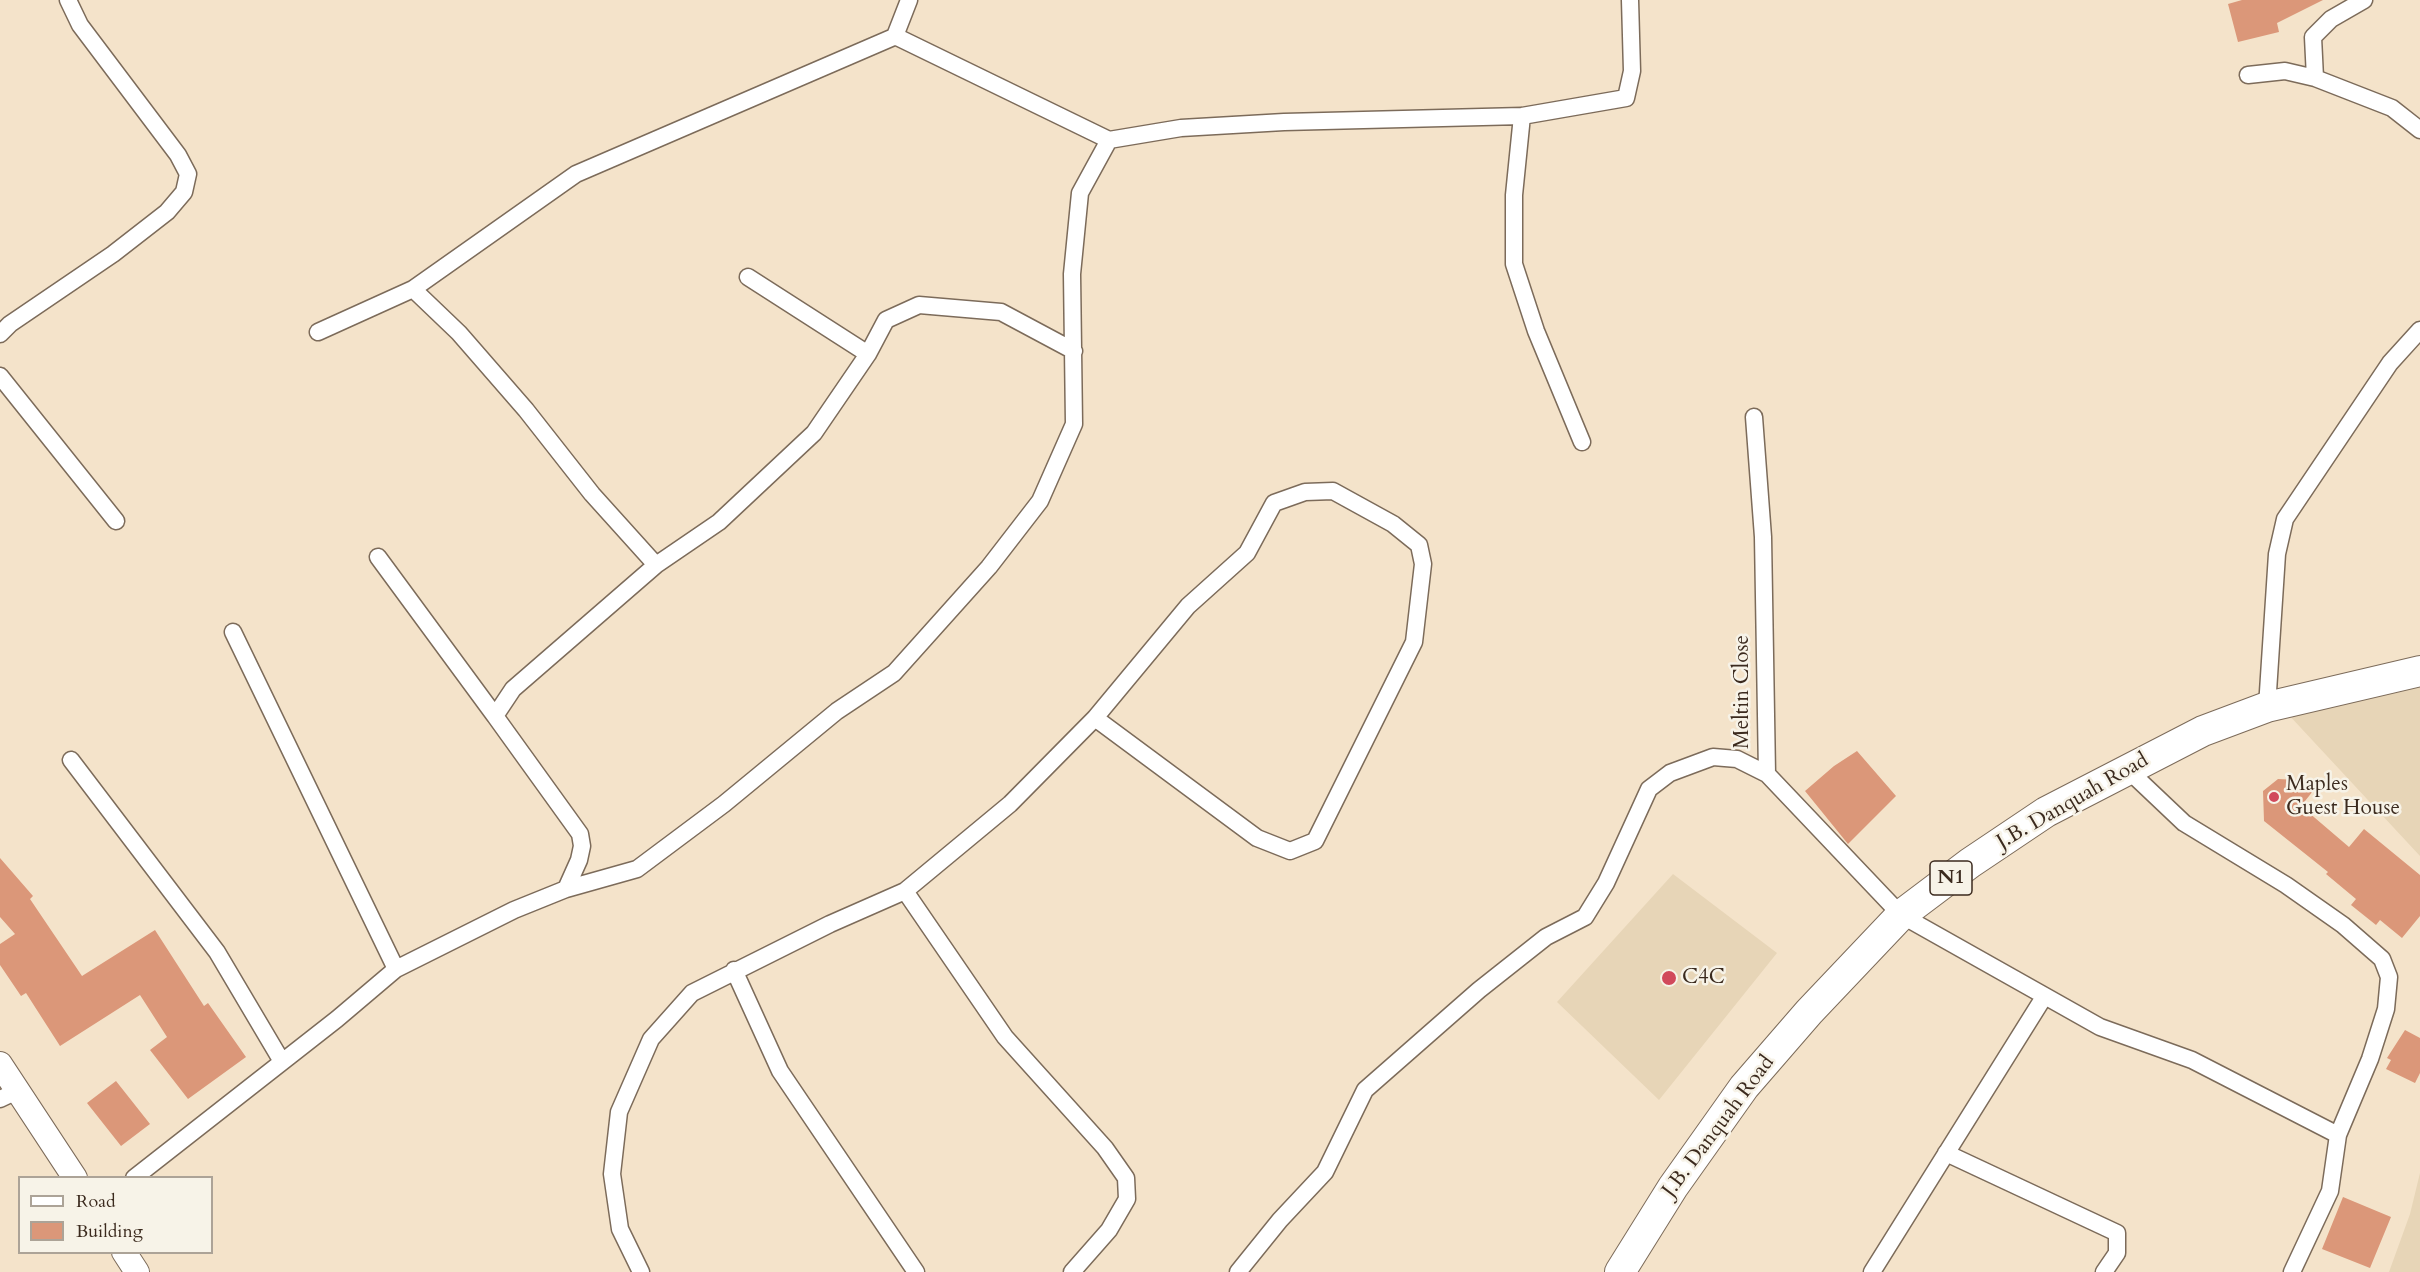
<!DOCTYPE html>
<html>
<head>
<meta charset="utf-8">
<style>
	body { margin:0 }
	#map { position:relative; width:2420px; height:1272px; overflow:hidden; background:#f4e3ca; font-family:Cardo,serif }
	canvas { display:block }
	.legend { position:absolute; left:18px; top:1176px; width:195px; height:78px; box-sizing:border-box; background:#f7f3e8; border:2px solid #aca397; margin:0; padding:8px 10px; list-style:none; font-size:18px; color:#3b2a1e }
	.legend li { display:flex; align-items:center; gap:12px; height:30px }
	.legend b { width:30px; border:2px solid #aca397 }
</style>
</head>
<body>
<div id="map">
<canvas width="2420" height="1272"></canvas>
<ul class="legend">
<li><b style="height:8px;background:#fff"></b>Road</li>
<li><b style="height:16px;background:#db9779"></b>Building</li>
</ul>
</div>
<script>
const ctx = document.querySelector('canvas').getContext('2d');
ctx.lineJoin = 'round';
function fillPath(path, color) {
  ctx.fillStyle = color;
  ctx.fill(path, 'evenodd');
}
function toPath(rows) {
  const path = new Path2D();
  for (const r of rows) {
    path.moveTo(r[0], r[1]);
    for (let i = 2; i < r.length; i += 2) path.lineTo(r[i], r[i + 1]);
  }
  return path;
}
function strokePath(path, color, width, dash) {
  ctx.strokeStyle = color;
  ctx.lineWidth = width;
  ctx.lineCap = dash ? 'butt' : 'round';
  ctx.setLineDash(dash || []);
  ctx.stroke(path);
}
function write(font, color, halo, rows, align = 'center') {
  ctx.font = font + ' Cardo,serif';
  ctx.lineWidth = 5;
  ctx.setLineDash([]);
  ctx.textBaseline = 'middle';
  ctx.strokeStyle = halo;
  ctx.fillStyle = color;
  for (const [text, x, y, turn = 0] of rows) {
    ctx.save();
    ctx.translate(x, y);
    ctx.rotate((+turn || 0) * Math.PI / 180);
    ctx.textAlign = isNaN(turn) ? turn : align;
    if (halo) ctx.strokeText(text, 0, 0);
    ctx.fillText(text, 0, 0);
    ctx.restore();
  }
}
const built = toPath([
	[2420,684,2420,856,2287,713],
	[1673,874,1777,953,1659,1100,1557,1002],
	[2420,1173,2420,1272,2389,1272,2410,1214]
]);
const building = toPath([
	[2242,0,2323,0,2277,23,2279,32,2238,42,2228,4],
	[1857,751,1896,796,1848,844,1805,791,1834,766],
	[2278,779,2298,780,2313,791,2301,806,2349,847,2364,829,2420,875,2420,916,2402,938,2380,920,2376,925,2351,905,2356,899,2326,874,2328,872,2264,821,2263,791],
	[0,858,33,896,30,899,82,976,155,930,204,1006,208,1003,246,1057,188,1099,150,1050,167,1037,140,995,60,1046,26,993,21,996,0,965,0,944,15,934,0,917],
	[2405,1030,2420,1038,2420,1073,2415,1083,2386,1069,2391,1060,2387,1058],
	[116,1081,150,1124,121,1146,87,1103],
	[2343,1197,2391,1217,2370,1268,2322,1249]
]);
const street = toPath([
	[909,0,895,36,1109,140,1181,128,1284,122,1522,116,1626,98,1632,71,1630,0],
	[2248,75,2285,71,2315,78,2392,108,2420,130],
	[2315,78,2313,37,2331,19,2364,0],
	[1522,116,1514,195,1514,264,1536,331,1582,442],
	[748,277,868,354],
	[413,289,459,333,526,410,592,494,656,565],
	[318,332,413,289,576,174,896,36],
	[0,334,10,324,113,254,167,212,184,192,188,174,178,155,80,25,68,0],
	[0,376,116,521],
	[1754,417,1763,537,1767,774,1901,915,2100,1027,2192,1060,2338,1135],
	[378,557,495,716],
	[233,632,396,969],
	[2267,707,2277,554,2285,519,2390,363,2420,330],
	[71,760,217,952,281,1060],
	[2127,769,2184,823,2286,885,2343,925,2382,959,2389,977,2386,1009,2370,1059,2338,1135,2330,1191,2292,1272],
	[566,889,579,860,582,846,580,834,495,716,513,689,656,565,719,522,814,433,868,354,886,320,919,305,1001,312,1074,351],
	[905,891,1005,1037,1105,1148,1126,1178,1127,1199,1109,1230,1072,1272],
	[734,970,780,1071,916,1272],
	[0,1099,19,1090],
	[1946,1153,2117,1233,2117,1253,2104,1272],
	[134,1178,337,1019,396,969,514,910,566,889,637,869,724,804,837,711,894,673,989,567,1040,501,1074,424,1072,274,1080,193,1109,140],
	[641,1272,620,1229,612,1174,619,1112,651,1039,692,993,830,924,905,891,1010,804,1095,718,1188,606,1247,553,1274,503,1305,492,1333,491,1393,524,1419,545,1423,564,1414,642,1315,841,1290,851,1257,838,1095,718],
	[1238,1272,1280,1220,1325,1172,1365,1090,1479,990,1546,937,1585,917,1606,883,1649,789,1670,773,1713,757,1737,759,1767,774],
	[1872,1272,2044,997]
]);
const secondary = toPath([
	[0,1064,75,1178],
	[124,1252,137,1272]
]);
const highway = toPath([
	[1620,1272,1673,1187,1744,1087,1809,1012,1901,915,1970,863,2046,812,2203,731,2267,707,2420,671]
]);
const markers = [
	[2274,797,6,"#d1495b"],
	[1669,978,8,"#d1495b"]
];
const shields = [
	[1951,878,42]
];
const shieldNames = [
	["N1",1951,878]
];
const streetNames = [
	["Meltin Close",1743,692,-90],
	["J.B. Danquah Road",2073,802,-30],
	["J.B. Danquah Road",1719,1127,-53]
];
const poiNames = [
	["Maples",2286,785],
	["Guest House",2286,809],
	["C4C",1682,978]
];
fillPath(built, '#e7d5b7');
fillPath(building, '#db9779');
strokePath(street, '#7c6b5a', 19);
strokePath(secondary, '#7c6b5a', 26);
strokePath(highway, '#7c6b5a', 32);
strokePath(street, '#fff', 16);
strokePath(secondary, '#fff', 24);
strokePath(highway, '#fff', 30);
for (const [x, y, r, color] of markers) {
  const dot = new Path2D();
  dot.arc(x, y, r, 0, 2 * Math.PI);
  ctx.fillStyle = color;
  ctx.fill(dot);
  strokePath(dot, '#f7f3e8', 2);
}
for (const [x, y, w] of shields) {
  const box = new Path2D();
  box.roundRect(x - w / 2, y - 17, w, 34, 4.5);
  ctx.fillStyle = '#f7f3e8';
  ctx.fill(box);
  strokePath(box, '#3b2a1e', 1.5);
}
write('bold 20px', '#3b2a1e', null, shieldNames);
write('21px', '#3b2a1e', '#f7f3e8', streetNames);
write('21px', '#3b2a1e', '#f7f3e8', poiNames, 'left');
</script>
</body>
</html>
